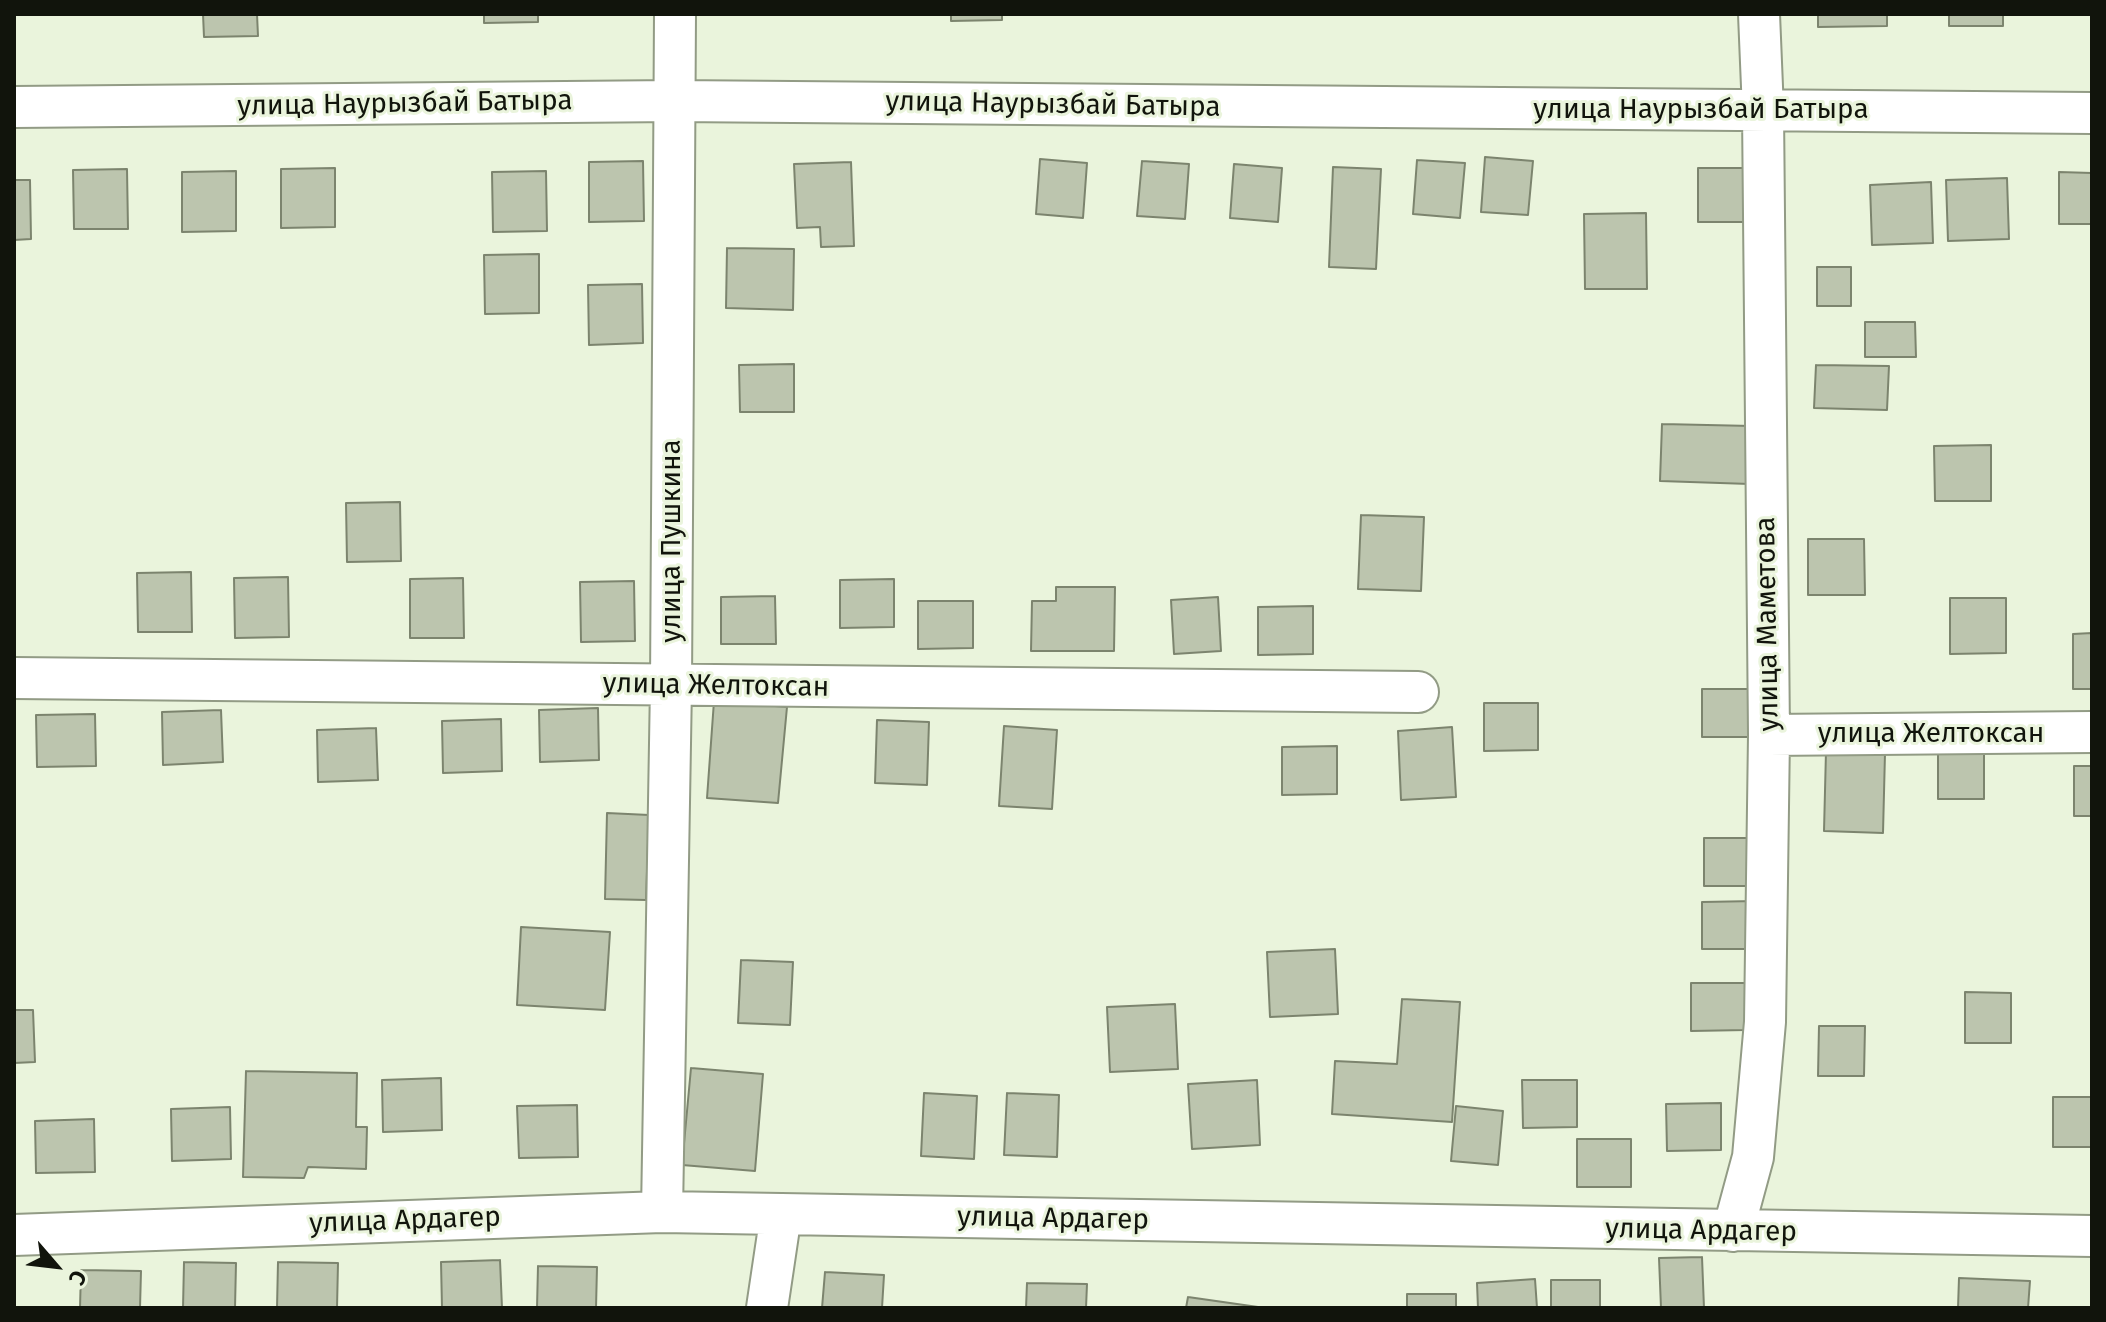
<!DOCTYPE html>
<html>
<head>
<meta charset="utf-8">
<style>
	body { margin:0 }
	#map { position:relative; width:2106px; height:1322px; overflow:hidden; background:#eaf4dc; font-family:"Fira Sans",sans-serif }
	canvas { display:block }
	.frame { position:absolute; inset:0; border:16px solid #11140c; pointer-events:none }
	.north { position:absolute; left:16px; top:1226px; width:80px; height:80px; -webkit-text-stroke:6px #eaf4dc; paint-order:stroke; rotate:118deg; font-size:22px; font-weight:700; line-height:32px; text-align:center; color:#11140c }
	.north::after { content:''; display:block; margin:auto; width:28px; height:36px; background:#11140c; clip-path:polygon(50% 0,100% 100%,50% 72%,0 100%) }
</style>
</head>
<body>
<div id="map">
<canvas width="2106" height="1322"></canvas>
<div class="frame"></div>
<div class="north">С</div>
</div>
<script>
const ctx = document.querySelector('canvas').getContext('2d');
ctx.lineJoin = 'round';
function fillPath(path, color) {
  ctx.fillStyle = color;
  ctx.fill(path, 'evenodd');
}
function toPath(rows) {
  const path = new Path2D();
  for (const r of rows) {
    path.moveTo(r[0], r[1]);
    for (let i = 2; i < r.length; i += 2) path.lineTo(r[i], r[i + 1]);
  }
  return path;
}
function strokePath(path, color, width, dash) {
  ctx.strokeStyle = color;
  ctx.lineWidth = width;
  ctx.lineCap = dash ? 'butt' : 'round';
  ctx.setLineDash(dash || []);
  ctx.stroke(path);
}
function write(font, color, halo, rows, align = 'center') {
  ctx.font = font + ' "Fira Sans",sans-serif';
  ctx.lineWidth = 6;
  ctx.setLineDash([]);
  ctx.textBaseline = 'middle';
  ctx.strokeStyle = halo;
  ctx.fillStyle = color;
  for (const [text, x, y, turn = 0] of rows) {
    ctx.save();
    ctx.translate(x, y);
    ctx.rotate((+turn || 0) * Math.PI / 180);
    ctx.textAlign = isNaN(turn) ? turn : align;
    if (halo) ctx.strokeText(text, 0, 0);
    ctx.fillText(text, 0, 0);
    ctx.restore();
  }
}
const building = toPath([
	[203,14,257,14,258,36,204,37,203,14],
	[484,14,538,14,538,22,484,23,484,14],
	[951,14,1002,14,1002,20,951,21,951,14],
	[1818,14,1887,14,1887,26,1818,27,1818,14],
	[1949,14,2003,14,2003,26,1949,26,1949,14],
	[1485,157,1533,161,1528,215,1481,212,1485,157],
	[1040,159,1087,163,1083,218,1036,214,1040,159],
	[1417,160,1465,163,1460,218,1413,214,1417,160],
	[643,161,644,221,589,222,589,162,643,161],
	[1142,161,1189,164,1185,219,1137,216,1142,161],
	[851,162,854,246,821,247,820,227,797,228,794,164,851,162],
	[1234,164,1282,168,1278,222,1230,218,1234,164],
	[1333,167,1381,169,1376,269,1329,267,1333,167],
	[335,168,335,227,281,228,281,169,335,168],
	[1698,168,1745,168,1745,222,1698,222,1698,168],
	[127,169,128,229,74,229,73,170,127,169],
	[236,171,236,231,182,232,182,172,236,171],
	[546,171,547,231,493,232,492,172,546,171],
	[2059,172,2092,173,2092,224,2059,224,2059,172],
	[2007,178,2009,239,1948,241,1946,180,2007,178],
	[14,180,30,180,31,239,14,240,14,180],
	[1931,182,1933,243,1872,245,1870,185,1931,182],
	[1646,213,1647,289,1585,289,1584,214,1646,213],
	[727,248,794,249,793,310,726,308,727,248],
	[539,254,539,313,485,314,484,255,539,254],
	[1817,267,1851,267,1851,306,1817,306,1817,267],
	[642,284,643,343,589,345,588,285,642,284],
	[1865,322,1915,322,1916,357,1865,357,1865,322],
	[794,364,794,412,740,412,739,365,794,364],
	[1816,365,1889,366,1887,410,1814,408,1816,365],
	[1662,424,1752,426,1750,484,1660,481,1662,424],
	[1991,445,1991,501,1935,501,1934,446,1991,445],
	[400,502,401,561,347,562,346,503,400,502],
	[1361,515,1424,517,1421,591,1358,589,1361,515],
	[1808,539,1864,539,1865,595,1808,595,1808,539],
	[191,572,192,632,138,632,137,573,191,572],
	[288,577,289,637,235,638,234,578,288,577],
	[463,578,464,638,410,638,410,579,463,578],
	[894,579,894,627,840,628,840,580,894,579],
	[634,581,635,641,581,642,580,582,634,581],
	[1056,587,1115,587,1114,651,1031,651,1032,601,1056,601,1056,587],
	[775,596,776,644,721,644,721,597,775,596],
	[1218,597,1221,651,1174,654,1171,600,1218,597],
	[1950,598,2006,598,2006,653,1950,654,1950,598],
	[918,601,973,601,973,648,918,649,918,601],
	[1313,606,1313,654,1258,655,1258,607,1313,606],
	[2092,633,2092,689,2073,689,2073,634,2092,633],
	[1702,689,1757,689,1757,737,1702,737,1702,689],
	[714,701,787,707,778,803,707,798,714,701],
	[1484,703,1538,703,1538,750,1484,751,1484,703],
	[598,708,599,760,540,762,539,710,598,708],
	[221,710,223,762,163,765,162,712,221,710],
	[95,714,96,766,37,767,36,715,95,714],
	[501,719,502,771,443,773,442,721,501,719],
	[877,720,929,722,927,785,875,783,877,720],
	[1004,726,1057,730,1052,809,999,806,1004,726],
	[1452,727,1456,797,1401,800,1398,731,1452,727],
	[376,728,378,780,318,782,317,730,376,728],
	[1337,746,1337,794,1282,795,1282,747,1337,746],
	[1938,749,1984,749,1984,799,1938,799,1938,749],
	[1826,751,1885,753,1883,833,1824,831,1826,751],
	[2074,766,2092,766,2092,816,2074,816,2074,766],
	[607,813,649,815,646,900,605,899,607,813],
	[1704,838,1758,838,1759,886,1704,886,1704,838],
	[1756,901,1756,949,1702,949,1702,902,1756,901],
	[521,927,610,932,605,1010,517,1005,521,927],
	[1335,949,1338,1014,1270,1017,1267,952,1335,949],
	[741,960,793,962,790,1025,738,1023,741,960],
	[1691,983,1745,983,1746,1030,1691,1031,1691,983],
	[1965,992,2011,993,2011,1043,1965,1043,1965,992],
	[1402,999,1460,1002,1452,1122,1332,1114,1335,1061,1397,1064,1402,999],
	[1175,1004,1178,1069,1110,1072,1107,1007,1175,1004],
	[14,1010,33,1010,35,1062,14,1063,14,1010],
	[1819,1026,1865,1026,1864,1076,1818,1076,1819,1026],
	[691,1068,763,1074,755,1171,682,1165,691,1068],
	[246,1071,357,1073,356,1127,367,1127,366,1169,308,1167,304,1178,243,1177,246,1071],
	[441,1078,442,1130,383,1132,382,1080,441,1078],
	[1257,1080,1260,1145,1192,1149,1188,1084,1257,1080],
	[1522,1080,1577,1080,1577,1127,1523,1128,1522,1080],
	[924,1093,977,1096,974,1159,921,1156,924,1093],
	[1007,1093,1059,1095,1057,1157,1004,1155,1007,1093],
	[2053,1097,2092,1097,2092,1147,2053,1147,2053,1097],
	[1721,1103,1721,1150,1667,1151,1666,1104,1721,1103],
	[577,1105,578,1157,519,1158,517,1106,577,1105],
	[1456,1106,1503,1111,1498,1165,1451,1161,1456,1106],
	[230,1107,231,1159,172,1161,171,1109,230,1107],
	[94,1119,95,1172,36,1173,35,1121,94,1119],
	[1577,1139,1631,1139,1631,1187,1577,1187,1577,1139],
	[1702,1257,1704,1308,1661,1308,1659,1258,1702,1257],
	[500,1260,502,1308,442,1308,441,1262,500,1260],
	[184,1262,236,1263,235,1308,183,1308,184,1262],
	[278,1262,338,1263,337,1308,277,1308,278,1262],
	[538,1266,597,1267,596,1308,537,1308,538,1266],
	[81,1270,141,1271,140,1308,80,1308,81,1270],
	[825,1272,884,1275,882,1308,822,1308,825,1272],
	[1959,1278,2030,1281,2028,1308,1958,1308,1959,1278],
	[1535,1279,1537,1308,1478,1308,1477,1283,1535,1279],
	[1551,1280,1600,1280,1600,1308,1551,1308,1551,1280],
	[1027,1283,1087,1284,1086,1308,1026,1308,1027,1283],
	[1407,1294,1456,1294,1456,1308,1407,1308,1407,1294],
	[1188,1297,1265,1308,1186,1308,1188,1297]
]);
const minor = toPath([
	[14,107,675,101,2092,113],
	[14,678,1418,692],
	[1769,735,2092,732],
	[662,1212,671,685,675,14],
	[1733,1231,1753,1157,1765,1022,1769,735,1763,111,1759,14],
	[14,1235,662,1212,2092,1236],
	[767,1308,781,1214]
]);
const streetNames = [
	["улица Наурызбай Батыра",405,104,-1],
	["улица Наурызбай Батыра",1053,105,1],
	["улица Наурызбай Батыра",1701,110],
	["улица Пушкина",672,541,-90],
	["улица Маметова",1768,624,-91],
	["улица Желтоксан",716,686,1],
	["улица Желтоксан",1931,734],
	["улица Ардагер",1053,1219,1],
	["улица Ардагер",405,1221,-2],
	["улица Ардагер",1701,1231,1]
];
fillPath(building, '#bcc5ae');
strokePath(building, '#7c846e', 2);
strokePath(minor, '#929b85', 44);
strokePath(minor, '#fff', 40);
write('28px', '#11140c', '#eaf4dc', streetNames);
</script>
</body>
</html>
